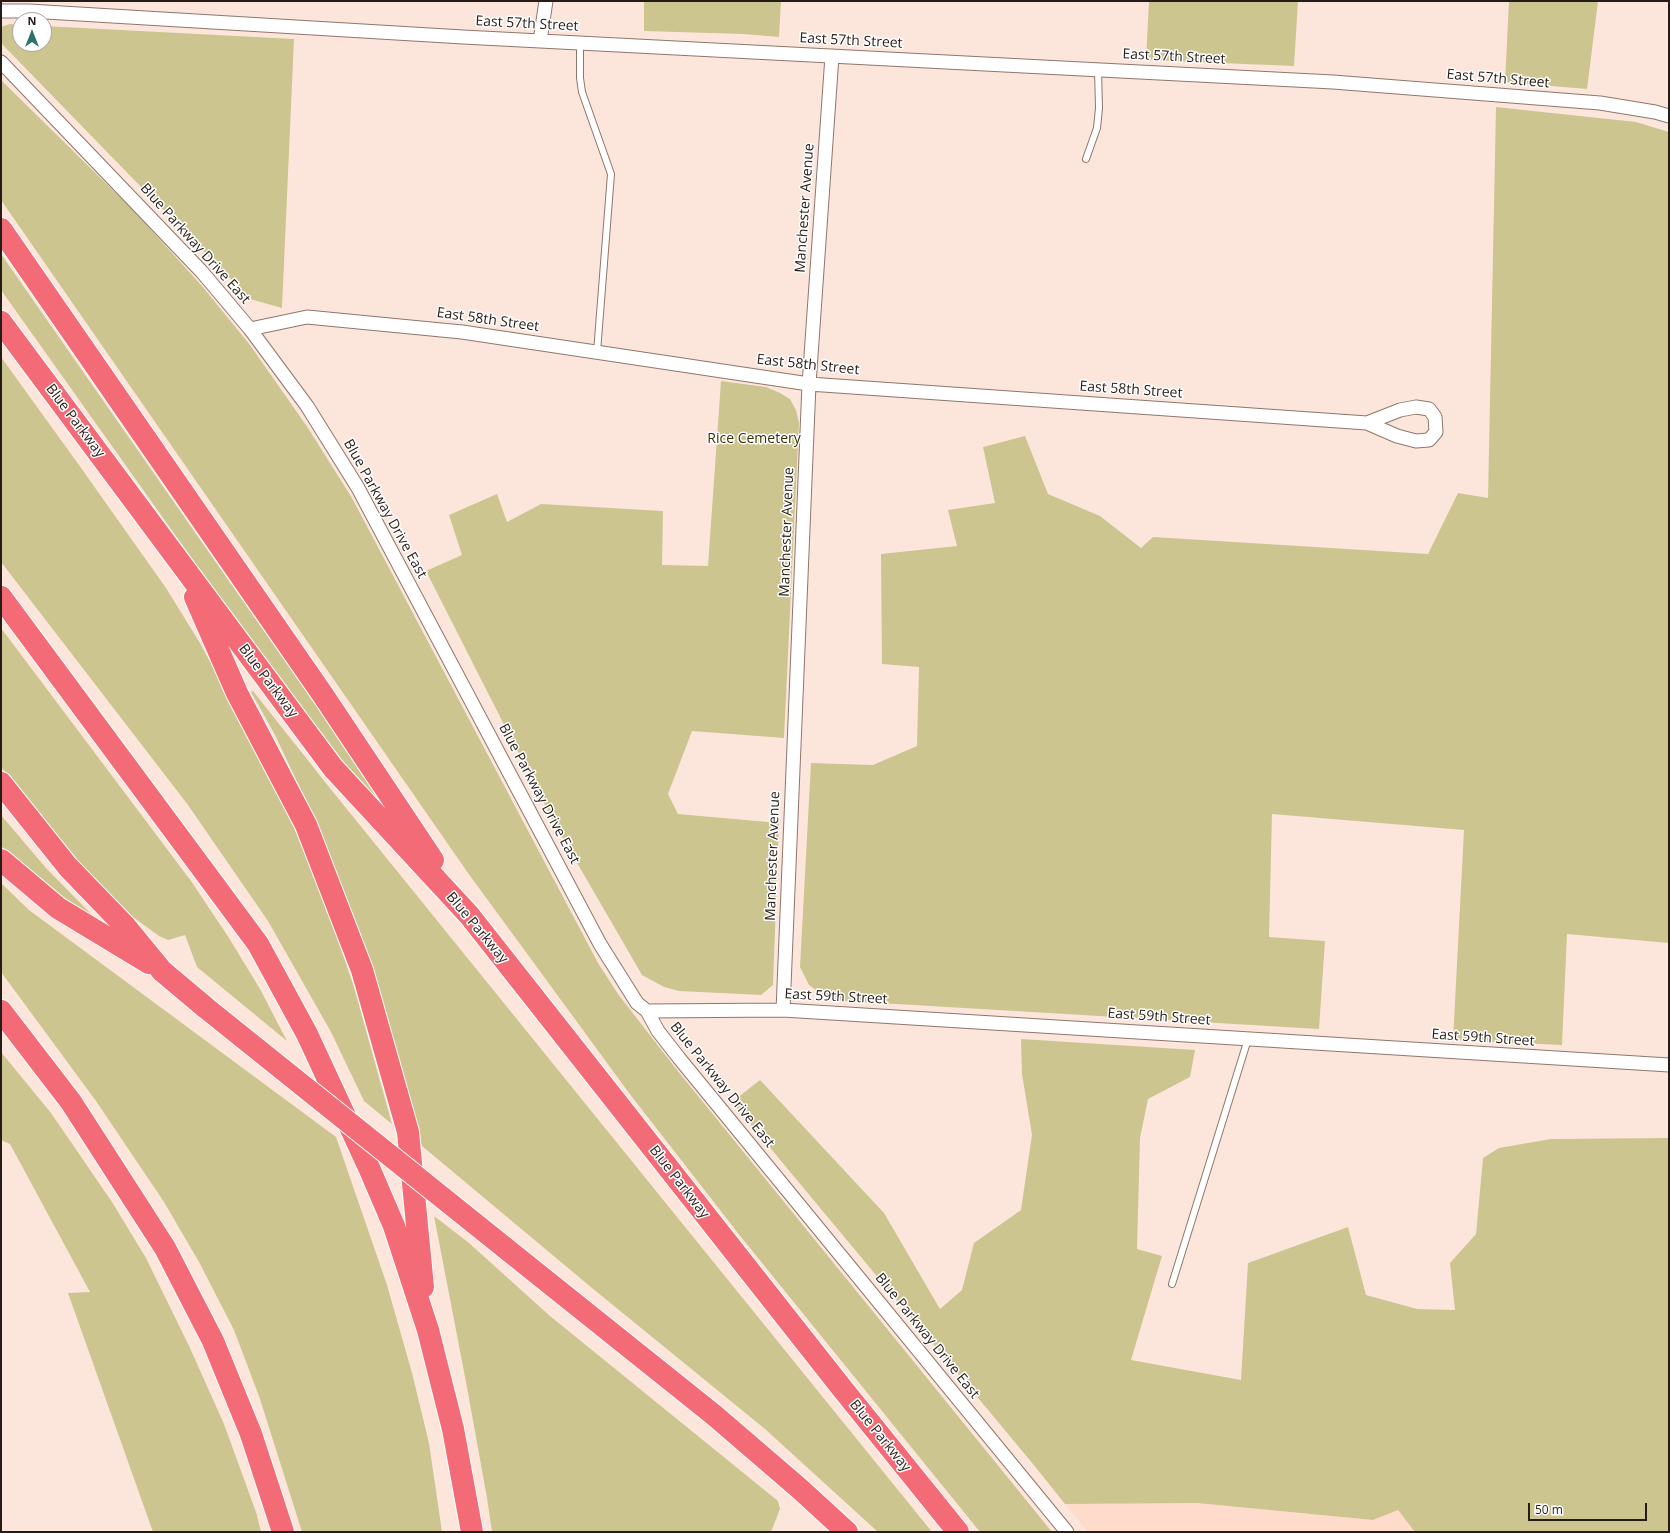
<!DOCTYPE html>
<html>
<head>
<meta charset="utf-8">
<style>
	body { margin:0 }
	#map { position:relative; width:1670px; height:1533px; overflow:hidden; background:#fce6dc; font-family:"Open Sans",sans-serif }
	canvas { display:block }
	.frame { position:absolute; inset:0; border:2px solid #261c17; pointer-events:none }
	.north { position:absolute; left:12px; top:12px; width:40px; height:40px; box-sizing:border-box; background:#fff; border:1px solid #a8a4a2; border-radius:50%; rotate:0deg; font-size:11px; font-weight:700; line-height:16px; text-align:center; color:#261c17 }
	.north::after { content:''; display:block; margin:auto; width:14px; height:18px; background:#2b736a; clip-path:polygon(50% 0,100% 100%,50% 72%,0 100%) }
	.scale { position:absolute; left:1528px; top:1503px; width:119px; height:18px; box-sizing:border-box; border:2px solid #261c17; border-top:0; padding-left:5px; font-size:12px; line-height:14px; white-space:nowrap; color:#261c17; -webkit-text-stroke:3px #fff; paint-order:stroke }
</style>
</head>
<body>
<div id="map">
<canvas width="1670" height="1533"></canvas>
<div class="frame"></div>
<div class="north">N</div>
<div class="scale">50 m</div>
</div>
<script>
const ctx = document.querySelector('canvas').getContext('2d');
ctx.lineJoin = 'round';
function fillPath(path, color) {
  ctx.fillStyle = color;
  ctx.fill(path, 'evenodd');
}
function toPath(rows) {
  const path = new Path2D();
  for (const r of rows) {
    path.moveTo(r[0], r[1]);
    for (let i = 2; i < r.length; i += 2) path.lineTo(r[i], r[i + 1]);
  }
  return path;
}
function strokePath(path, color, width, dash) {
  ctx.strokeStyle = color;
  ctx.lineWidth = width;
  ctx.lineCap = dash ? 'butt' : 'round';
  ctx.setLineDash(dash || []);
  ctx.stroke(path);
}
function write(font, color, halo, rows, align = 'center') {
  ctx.font = font + ' "Open Sans",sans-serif';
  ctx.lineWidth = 3;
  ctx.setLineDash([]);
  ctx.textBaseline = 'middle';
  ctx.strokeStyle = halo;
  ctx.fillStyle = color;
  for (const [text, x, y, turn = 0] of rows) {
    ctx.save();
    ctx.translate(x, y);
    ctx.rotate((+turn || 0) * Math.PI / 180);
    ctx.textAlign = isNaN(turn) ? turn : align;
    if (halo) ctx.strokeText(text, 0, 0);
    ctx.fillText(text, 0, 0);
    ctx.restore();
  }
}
const built = toPath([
	[1197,1503,1373,1520,1398,1510,1415,1532,1088,1532,1065,1504]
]);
const green = toPath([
	[644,1,781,1,779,37,743,34,644,31],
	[1149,1,1298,1,1294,66,1146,60],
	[1509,1,1598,1,1587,89,1505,82],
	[10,24,20,25,20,44,44,44,44,26,294,39,282,308,250,299,1,43,1,27],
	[1,80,134,211,202,286,250,345,308,428,352,498,598,963,618,994,677,1070,1052,1532,980,1532,741,1237,629,1093,468,873,1,200],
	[1496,107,1636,122,1669,132,1669,943,1567,934,1562,1045,1453,1040,1464,830,1272,814,1269,937,1325,941,1319,1029,829,1000,809,985,800,967,811,763,873,765,917,746,919,667,882,664,881,554,957,546,948,510,995,503,983,447,1025,436,1048,494,1100,516,1141,548,1153,537,1428,554,1458,493,1488,498],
	[1,254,208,551,410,840,342,760,247,636,1,290],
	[1,357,79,465,166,588,200,643,264,762,294,828,321,891,354,987,392,1124,364,1101,331,1032,268,921,188,805,1,562],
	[721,381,766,387,780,393,790,399,796,410,799,423,784,738,692,731,668,794,678,814,779,823,773,985,761,995,679,991,664,987,642,975,554,823,426,571,462,555,449,515,497,494,507,522,541,504,663,511,662,565,708,566],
	[1,628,191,881,229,938,260,989,287,1041,197,967,185,935,168,940,159,936,133,917,65,847,1,767],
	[253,691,329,787,932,1532,878,1532,765,1429,592,1288,422,1146,395,1043,367,956,344,891,316,822,275,735,251,692],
	[1,815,46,868,97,920,96,922,17,861,1,846],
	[1,883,29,910,336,1137,387,1285,412,1373,429,1443,442,1532,302,1532,260,1399,234,1330,199,1262,164,1202,96,1101,1,972],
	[1021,1039,1195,1050,1190,1077,1148,1099,1140,1138,1137,1249,1162,1256,1131,1360,1241,1380,1248,1263,1348,1227,1366,1295,1417,1309,1455,1310,1450,1263,1476,1234,1483,1158,1499,1148,1551,1139,1669,1138,1669,1532,1415,1532,1398,1510,1373,1520,1197,1503,1065,1504,1033,1464,732,1102,760,1080,884,1213,940,1309,962,1290,974,1243,1021,1210,1032,1135,1022,1074],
	[1,1052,51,1113,112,1202,146,1258,190,1348,224,1424,257,1515,261,1532,153,1532,68,1293,90,1292,10,1144,1,1140],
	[434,1216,469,1243,550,1316,778,1501,780,1509,771,1532,492,1532,487,1498,466,1382]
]);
const lane = toPath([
	[580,43,580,78,582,92,611,174,597,352],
	[1086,159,1097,128,1099,108,1098,70],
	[1172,1284,1248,1039]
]);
const street = toPath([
	[1,11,29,11,463,37,1333,82,1600,103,1655,112,1669,116],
	[540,41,546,1],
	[1,62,202,272,250,329,307,406,358,488,600,944,637,1003,647,1011,658,1031,679,1058,1067,1532],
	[250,329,307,317,462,332,809,384,1367,423,1397,436,1416,441,1429,440,1436,432,1435,417,1429,409,1416,407,1400,410,1367,423],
	[783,1010,809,384,832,56],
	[647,1011,783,1010,1669,1065]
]);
const highway = toPath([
	[1,229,323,695,433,860],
	[1,322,333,768,469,915,841,1387,958,1532],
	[1,597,258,944,307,1034,370,1170,394,1226,428,1330,453,1429,472,1532],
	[195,597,237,693,306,825,362,970,408,1132,423,1287],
	[1,783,68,867,125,926,162,971,206,1008],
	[1,860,58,908,149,963],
	[1,1011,71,1102,165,1248,213,1341,251,1434,283,1532],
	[504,1247,714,1415,800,1489,847,1532]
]);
const highwayBridge = toPath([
	[206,1008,504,1247]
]);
const streetNames = [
	["East 57th Street",527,24,3],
	["East 57th Street",851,41,3],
	["East 57th Street",1174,57,3],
	["East 57th Street",1498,79,5],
	["Manchester Avenue",805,208,-86],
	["Blue Parkway Drive East",195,244,48],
	["East 58th Street",488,320,8],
	["East 58th Street",808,365,6],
	["East 58th Street",1131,390,4],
	["Blue Parkway",75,421,53],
	["Blue Parkway Drive East",385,509,61],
	["Manchester Avenue",787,532,-88],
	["Blue Parkway",268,681,53],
	["Blue Parkway Drive East",539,794,62],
	["Manchester Avenue",773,856,-88],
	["Blue Parkway",477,928,50],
	["East 59th Street",836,997,3],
	["East 59th Street",1159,1017,4],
	["East 59th Street",1483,1038,4],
	["Blue Parkway Drive East",722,1085,51],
	["Blue Parkway",679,1182,52],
	["Blue Parkway Drive East",927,1336,51],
	["Blue Parkway",880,1436,51]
];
const parkNames = [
	["Rice Cemetery",754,439]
];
fillPath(built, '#fedbcb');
fillPath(green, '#cdc590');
strokePath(lane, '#8f766b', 8);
strokePath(street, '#8f766b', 15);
strokePath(highway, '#fff', 24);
strokePath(lane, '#fff', 6);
strokePath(street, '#fff', 13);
strokePath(highway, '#f36b77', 22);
strokePath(highwayBridge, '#fff', 24, []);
strokePath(highwayBridge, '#f36b77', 22);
write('14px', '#261c17', '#fff', streetNames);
write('14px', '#373108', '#fff', parkNames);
</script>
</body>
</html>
